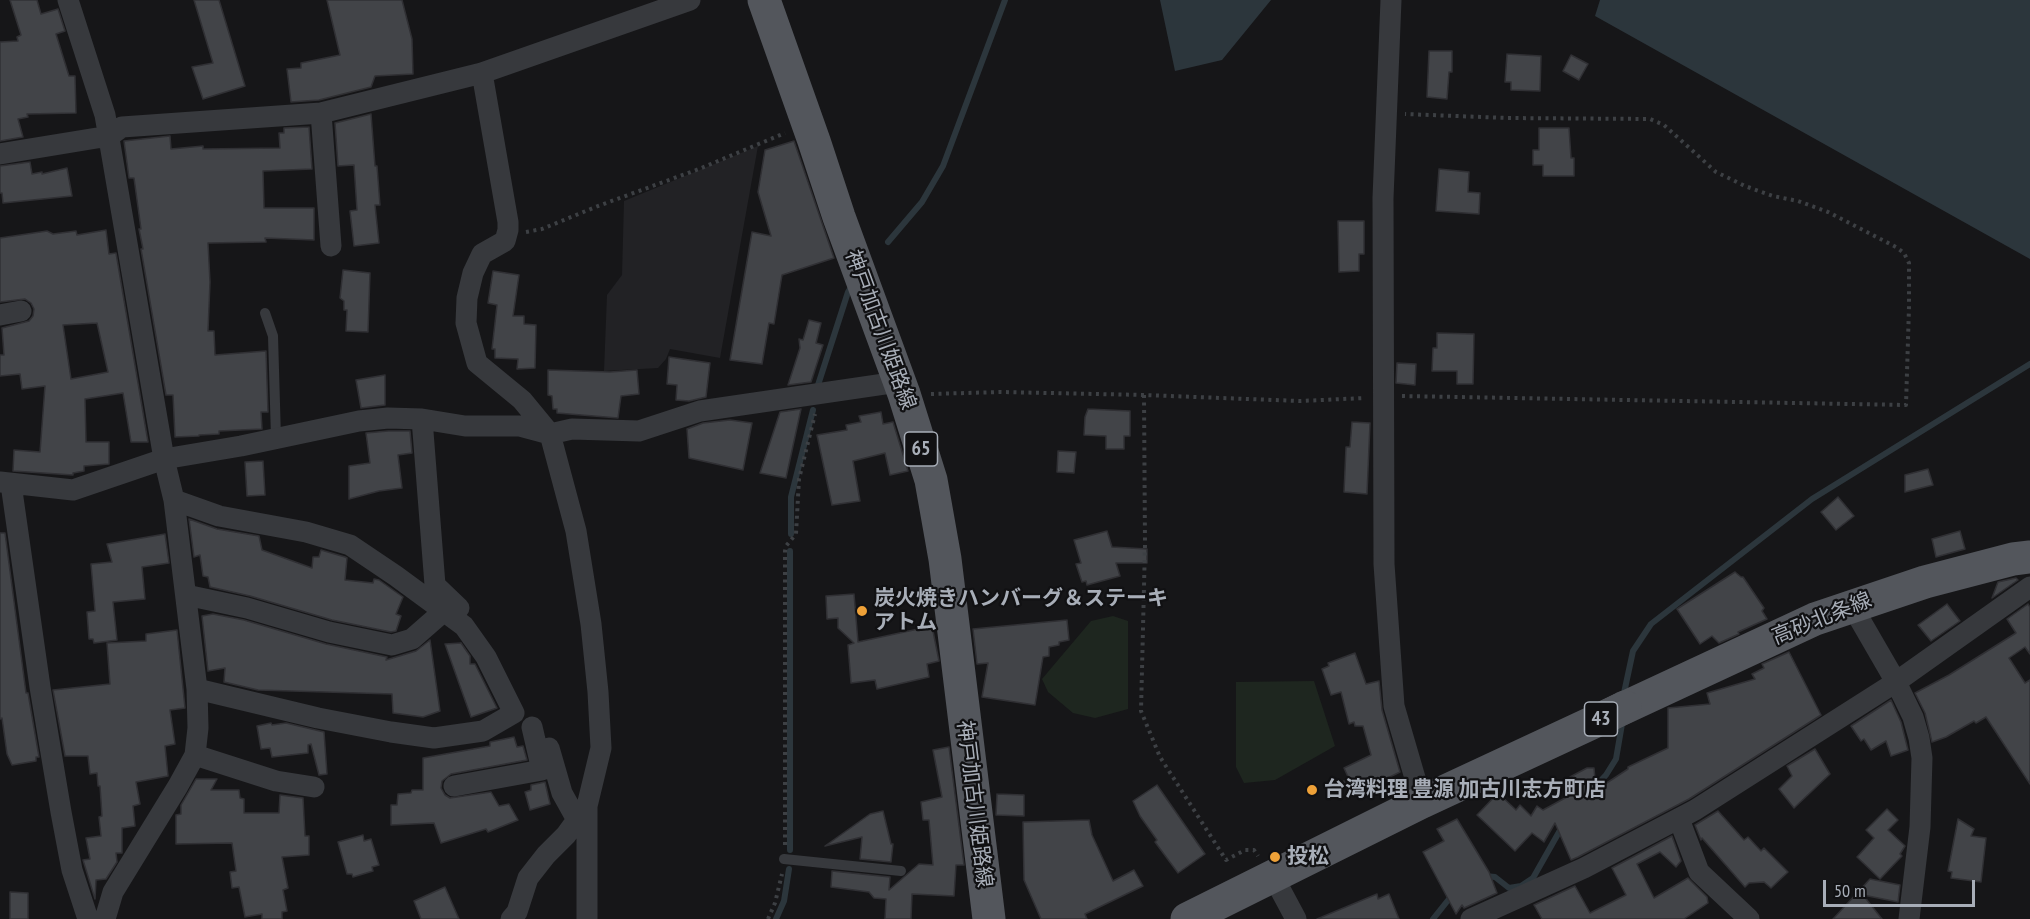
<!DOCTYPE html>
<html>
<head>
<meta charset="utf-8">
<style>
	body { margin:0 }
	#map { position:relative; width:2030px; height:919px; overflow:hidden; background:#161618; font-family:"PT Sans Narrow",sans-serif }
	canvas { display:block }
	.scale { position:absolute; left:1823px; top:880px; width:152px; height:27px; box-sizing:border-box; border:3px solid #a8aeb8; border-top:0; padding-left:8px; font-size:18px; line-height:21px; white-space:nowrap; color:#a8aeb8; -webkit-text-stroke:4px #111113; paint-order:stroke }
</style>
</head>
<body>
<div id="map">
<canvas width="2030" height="919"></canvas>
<div class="scale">50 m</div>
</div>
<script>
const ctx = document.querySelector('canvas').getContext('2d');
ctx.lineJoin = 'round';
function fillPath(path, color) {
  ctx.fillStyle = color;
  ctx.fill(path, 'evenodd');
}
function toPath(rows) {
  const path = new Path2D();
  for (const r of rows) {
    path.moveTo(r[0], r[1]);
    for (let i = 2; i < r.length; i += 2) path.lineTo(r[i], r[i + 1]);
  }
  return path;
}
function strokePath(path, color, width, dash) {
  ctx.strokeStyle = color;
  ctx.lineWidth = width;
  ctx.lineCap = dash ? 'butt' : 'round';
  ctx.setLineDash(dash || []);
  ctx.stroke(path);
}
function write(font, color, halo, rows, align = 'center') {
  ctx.font = font + ' "PT Sans Narrow","Noto Sans JP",sans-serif';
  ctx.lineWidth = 4.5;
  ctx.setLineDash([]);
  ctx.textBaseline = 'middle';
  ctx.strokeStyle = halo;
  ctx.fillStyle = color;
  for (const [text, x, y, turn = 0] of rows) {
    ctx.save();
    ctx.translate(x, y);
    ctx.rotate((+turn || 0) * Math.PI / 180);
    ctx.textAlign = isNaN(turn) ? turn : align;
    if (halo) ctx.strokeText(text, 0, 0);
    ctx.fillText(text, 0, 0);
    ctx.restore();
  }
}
const built = toPath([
	[758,146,720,358,670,349,666,359,658,368,604,371,607,295,622,275,624,201]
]);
const green = toPath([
	[1113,616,1128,621,1128,709,1095,718,1073,713,1048,692,1042,679,1091,621],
	[1314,681,1335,746,1275,780,1244,783,1236,767,1236,682]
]);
const water = toPath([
	[1160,0,1271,0,1222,60,1175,71],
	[1600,0,2030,0,2030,259,1595,16]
]);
const stream = toPath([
	[888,242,922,202,943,166,1005,0],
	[818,385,848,292,853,284],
	[791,534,791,497,813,410],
	[1624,693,1633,651,1651,624,1812,499,2030,364],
	[1590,792,1606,775,1616,759,1622,724],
	[790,850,790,551],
	[1485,876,1495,877,1509,888,1521,886,1533,878,1563,825],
	[776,919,784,901,789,869],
	[1433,919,1453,894]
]);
const building = toPath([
	[10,0,37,0,41,14,58,9,65,31,56,34,69,76,75,76,76,113,27,114,28,117,18,119,23,137,0,141,0,42,18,41,17,37,21,35,10,0],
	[194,0,219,0,245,86,203,99,192,67,213,63,194,0],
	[327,0,402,0,412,39,413,74,375,76,371,87,319,100,291,102,287,69,301,68,301,63,340,55,327,0],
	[1429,51,1452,51,1452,72,1449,72,1447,99,1427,97,1429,51],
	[1507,54,1541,56,1540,91,1511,90,1511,82,1505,82,1507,54],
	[1571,55,1588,64,1579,80,1563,71,1571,55],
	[371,114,375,166,377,166,380,205,375,205,379,243,354,246,350,211,357,210,354,165,338,166,335,123,371,114],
	[309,127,312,169,263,171,264,208,314,208,314,240,265,238,266,242,208,243,210,282,208,331,214,331,215,355,266,351,268,412,261,412,262,429,219,431,219,434,199,435,199,436,175,437,173,395,166,395,141,249,143,249,139,229,141,229,134,178,129,178,124,141,170,136,171,149,203,146,203,149,280,148,279,133,284,133,284,128,309,127],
	[1539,128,1569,128,1571,158,1574,158,1574,176,1543,176,1543,165,1533,165,1533,150,1539,150,1539,128],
	[794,141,834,258,782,275,774,324,769,323,762,364,730,360,752,232,771,236,758,192,765,150,794,141],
	[30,162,32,174,42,172,42,174,67,168,72,196,3,203,2,193,0,193,0,166,30,162],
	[1439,169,1469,172,1468,192,1480,193,1479,214,1436,211,1439,169],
	[1338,221,1364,221,1364,254,1359,254,1359,271,1339,272,1338,221],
	[106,230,109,254,116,253,148,442,131,442,123,393,85,399,86,442,109,442,109,464,84,466,84,471,73,473,73,475,13,471,14,450,40,452,45,386,22,389,20,374,0,376,0,355,4,355,2,328,29,321,33,316,34,309,31,303,25,299,0,302,0,238,47,231,53,234,76,231,77,235,106,230],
	[97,323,108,372,71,379,63,325,97,323],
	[343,270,370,273,368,332,346,331,347,310,344,310,344,301,340,298,343,270],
	[493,271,519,275,513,316,524,316,524,324,536,325,535,368,517,369,518,359,495,358,495,349,492,349,497,305,488,303,493,271],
	[809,320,821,323,816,343,823,345,811,382,788,385,800,348,799,339,803,340,809,320],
	[1437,333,1474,334,1473,384,1457,384,1457,371,1432,371,1433,348,1437,348,1437,333],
	[669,357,710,363,706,397,689,401,676,400,677,385,667,384,669,357],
	[1397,363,1416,364,1415,385,1396,383,1397,363],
	[548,370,610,372,637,370,639,394,621,396,618,418,557,413,557,409,553,409,552,396,548,395,548,370],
	[385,375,385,405,361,408,356,380,385,375],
	[801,409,786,478,760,473,780,412,801,409],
	[1088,409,1130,411,1130,436,1124,436,1124,449,1106,449,1106,436,1084,435,1085,417,1088,409],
	[881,412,883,424,893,422,908,471,890,475,885,453,853,461,860,501,832,505,817,435,847,430,846,425,861,422,859,416,881,412],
	[730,420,752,423,743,470,689,458,687,429,703,423,730,420],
	[1352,422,1370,423,1367,494,1344,492,1346,447,1350,447,1352,422],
	[388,431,410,431,412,453,398,455,402,488,379,491,349,499,349,466,370,463,366,433,388,431],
	[1058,451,1076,452,1074,473,1057,472,1058,451],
	[263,461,265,495,247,496,245,462,263,461],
	[1928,469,1933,485,1905,492,1905,475,1928,469],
	[1838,497,1854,516,1836,530,1821,512,1838,497],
	[189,519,217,529,259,536,262,550,312,568,313,557,319,557,321,550,345,557,347,558,345,580,373,583,374,579,379,580,403,597,396,614,401,616,396,631,391,632,332,620,250,596,210,587,208,577,203,576,200,555,194,557,189,519],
	[1107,531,1112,547,1147,549,1147,563,1116,563,1120,576,1087,585,1086,581,1082,582,1076,564,1081,563,1074,540,1107,531],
	[1960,531,1965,549,1936,557,1932,539,1960,531],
	[0,533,5,533,26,693,28,693,39,757,36,757,36,761,12,765,7,754,2,718,0,719,0,533],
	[165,534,169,563,142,567,145,599,113,602,117,640,94,643,93,639,89,639,87,612,95,611,91,564,112,562,107,544,165,534],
	[1735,572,1741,577,1743,577,1764,608,1762,611,1767,619,1738,632,1739,634,1719,643,1712,636,1700,644,1677,609,1735,572],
	[2016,578,2018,580,1992,598,1998,582,2016,578],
	[854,594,858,642,932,626,939,661,927,664,929,677,877,689,875,680,851,683,848,645,854,643,838,628,838,618,827,619,826,596,854,594],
	[1947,604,1960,621,1931,641,1918,625,1947,604],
	[2028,604,2030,607,2030,654,2025,647,2009,658,2025,683,2030,680,2030,784,1986,717,1976,723,1974,721,1946,737,1932,742,1925,713,1915,693,1949,675,2016,633,2007,619,2028,604],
	[213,614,244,620,326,644,387,657,386,660,416,651,430,640,440,711,423,717,393,713,392,694,258,690,224,682,225,668,208,671,202,616,213,614],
	[1067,620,1069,640,1059,642,1059,645,1049,647,1049,656,1043,657,1035,705,982,697,988,663,977,664,973,629,1067,620],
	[177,630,185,708,170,710,175,744,165,746,168,776,136,782,140,804,133,806,135,826,122,828,122,853,116,853,117,862,106,879,96,880,95,899,83,860,90,859,86,838,101,836,99,817,102,816,100,786,98,786,97,773,90,774,88,756,65,756,53,690,110,684,107,643,146,641,146,634,177,630],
	[461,643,470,656,470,664,475,664,497,708,471,717,445,644,461,643],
	[1789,652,1821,715,1689,799,1578,857,1571,860,1555,823,1544,842,1532,833,1515,851,1477,815,1498,793,1516,810,1520,805,1531,816,1537,806,1543,810,1578,791,1570,777,1587,768,1594,768,1596,790,1628,769,1628,767,1668,748,1668,708,1710,704,1707,693,1755,679,1752,674,1764,668,1762,664,1789,652],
	[1355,653,1366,684,1379,681,1382,710,1400,772,1351,796,1344,781,1349,779,1344,768,1371,755,1363,726,1355,726,1354,722,1349,724,1341,692,1331,695,1322,669,1329,666,1328,663,1355,653],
	[1891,700,1901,722,1908,750,1891,756,1886,741,1871,750,1864,739,1861,741,1851,726,1891,700],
	[271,723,272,725,286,723,324,732,327,774,319,775,311,744,308,745,308,753,272,757,270,748,261,749,257,726,271,723],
	[514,737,517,747,523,746,527,760,451,774,442,781,441,788,445,795,450,798,491,792,499,806,509,804,518,820,488,832,486,829,441,843,434,823,391,825,391,805,397,805,398,794,411,793,412,790,423,790,423,758,490,746,490,742,514,737],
	[949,747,964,865,956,865,954,896,912,894,911,919,885,919,886,899,874,898,869,892,831,887,832,871,890,877,889,890,919,864,933,865,929,820,923,820,921,802,942,797,933,750,949,747],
	[1815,749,1830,774,1794,808,1779,789,1792,776,1787,766,1815,749],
	[196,779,217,779,211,790,239,790,240,798,244,799,244,813,279,813,280,795,303,798,305,836,309,836,309,855,282,857,288,888,283,890,287,911,282,912,282,919,262,919,262,914,245,917,239,887,232,888,230,872,236,871,232,843,176,844,176,815,181,814,181,805,196,779],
	[545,782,550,804,530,810,525,792,531,790,531,785,545,782],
	[1157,785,1205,854,1178,873,1155,842,1157,840,1140,816,1133,801,1157,785],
	[997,794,1024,795,1024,816,996,815,997,794],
	[1887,809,1898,820,1888,830,1905,846,1900,854,1902,856,1880,879,1857,857,1874,838,1866,830,1887,809],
	[883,811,891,844,893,844,891,862,860,859,862,837,825,846,870,814,883,811],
	[1718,811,1744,840,1748,837,1761,851,1764,848,1788,872,1771,888,1764,882,1749,883,1745,887,1702,838,1701,840,1695,825,1718,811],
	[1457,819,1489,872,1497,893,1464,908,1462,905,1456,914,1423,852,1444,841,1437,829,1457,819],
	[1958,819,1974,829,1971,836,1986,838,1981,882,1951,878,1952,872,1948,871,1958,819],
	[1089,820,1092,835,1113,881,1134,870,1143,886,1085,914,1087,919,1041,919,1024,880,1023,822,1089,820],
	[363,835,364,841,371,839,379,865,372,867,373,871,353,877,352,874,347,874,338,842,363,835],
	[1672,836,1681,861,1676,867,1660,852,1637,864,1654,898,1688,878,1707,897,1708,903,1684,919,1542,919,1534,905,1575,886,1590,913,1626,895,1612,868,1672,836],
	[1870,879,1900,885,1898,902,1863,895,1882,919,1833,919,1870,879],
	[445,887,459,919,421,919,414,901,445,887],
	[10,892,28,893,28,919,10,919,10,892],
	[1377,894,1378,899,1389,894,1399,919,1317,919,1377,894]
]);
const path = toPath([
	[526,232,542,229,598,206,699,169,785,133],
	[931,394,1000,392,1144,395,1300,401,1365,398],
	[1144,395,1145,545,1141,711,1160,757,1226,860,1245,850,1254,850,1258,856],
	[1402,396,1906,405,1909,307,1909,263,1904,253,1896,247,1828,212,1798,201,1773,196,1745,186,1716,172,1664,125,1650,119,1507,118,1405,114],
	[785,845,785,551,786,546,796,534,799,479,815,414],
	[768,919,775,903,782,874]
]);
const lane = toPath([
	[265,313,273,336,276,438],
	[784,859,901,871]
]);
const street = toPath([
	[68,0,105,115,164,459,174,500,197,689,198,728,195,755,178,786,113,892,105,919],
	[1391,0,1383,198,1384,564,1394,706,1422,802],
	[482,73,508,222,508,230,505,241,482,254,473,273,467,298,466,323,477,363,522,400,550,434,576,531,591,624,598,692,601,748,587,806,587,919],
	[321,113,331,246],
	[0,154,109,136,122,127,321,113,482,73,690,0],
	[0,315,21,311],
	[422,419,435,585,459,608],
	[0,482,73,490,164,459,241,446,359,421,388,418,422,419,465,426,520,426,550,434,572,429,639,431,700,411,898,382],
	[11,484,40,687,61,812,72,870,88,919],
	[174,500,219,516,306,532,350,545,396,576,464,626,486,657,514,713,483,731,434,738,391,732,318,718,197,689],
	[186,595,247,608,329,632,392,645,412,639,444,611],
	[1852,606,1896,682,1913,717,1919,738,1922,758,1920,827,1909,919],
	[549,748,562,793,577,820],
	[195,755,276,781,314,787],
	[454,786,542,770,532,727],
	[1679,819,1699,872,1749,919],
	[1273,876,1296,919],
	[511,919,517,912,528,878,546,855,566,835,587,806],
	[1471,919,1584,868,1695,810,1896,682,2030,587]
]);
const primary = toPath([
	[764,0,814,141,839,217,904,394,931,480,945,559,989,919],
	[1187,919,1422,802,1815,619,1925,582,2013,559,2030,557]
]);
const primaryBridge = toPath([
	[1609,715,1625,707]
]);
const markers = [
	[862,611,6,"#eea138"],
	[1312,790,6,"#eea138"],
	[1275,857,6,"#eea138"]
];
const shields = [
	[921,449,33],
	[1601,719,33]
];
const shieldNames = [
	["65",921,449],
	["43",1601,719]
];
const streetNames = [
	["神戸加古川姫路線",880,330,70],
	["高砂北条線",1822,619,-22],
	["神戸加古川姫路線",974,804,83]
];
const poiNames = [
	["炭火焼きハンバーグ＆ステーキ",874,599],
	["アトム",874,623],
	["台湾料理 豊源 加古川志方町店",1324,790],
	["投松",1287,857]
];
fillPath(built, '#222225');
fillPath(green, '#1e261f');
fillPath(water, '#2c363c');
strokePath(stream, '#2c363c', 6);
fillPath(building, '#424448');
strokePath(building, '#303034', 1.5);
strokePath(path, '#3d4044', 4, [3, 4.5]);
strokePath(lane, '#37393d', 10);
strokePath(street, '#37393d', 21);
strokePath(primary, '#53565c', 33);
strokePath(primaryBridge, '#53565c', 33);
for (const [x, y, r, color] of markers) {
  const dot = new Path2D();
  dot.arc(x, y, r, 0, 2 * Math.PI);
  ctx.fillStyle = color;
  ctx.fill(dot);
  strokePath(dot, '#111113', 2);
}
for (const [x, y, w] of shields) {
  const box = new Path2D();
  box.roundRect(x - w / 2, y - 17, w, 34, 4.5);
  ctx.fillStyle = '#111113';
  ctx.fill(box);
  strokePath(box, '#a8aeb8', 1.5);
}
write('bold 20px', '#a8aeb8', null, shieldNames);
write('21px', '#a8aeb8', '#111113', streetNames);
write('bold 21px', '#a8aeb8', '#111113', poiNames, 'left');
</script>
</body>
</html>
